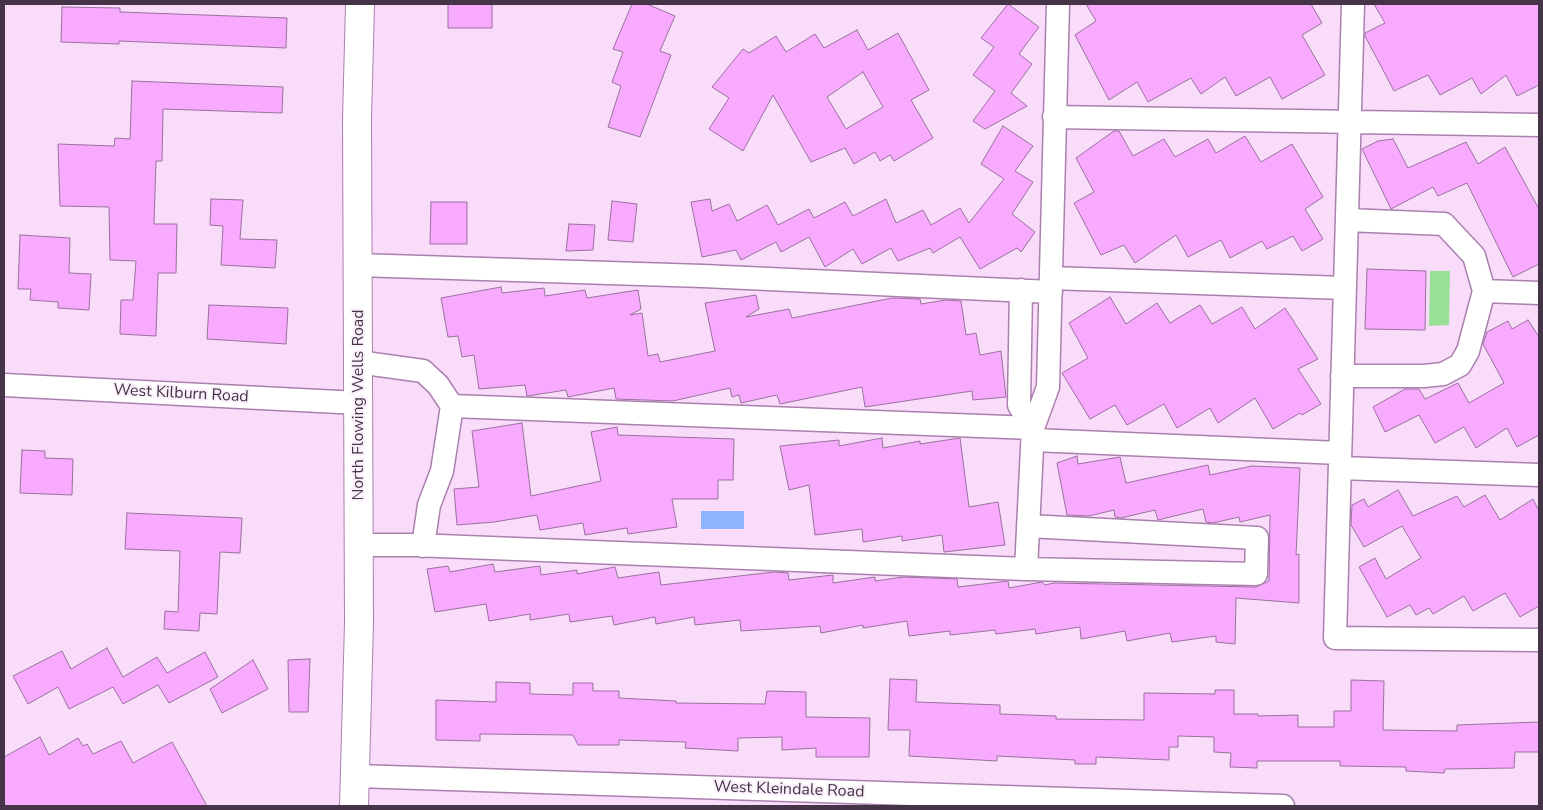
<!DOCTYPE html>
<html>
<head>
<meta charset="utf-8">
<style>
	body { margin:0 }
	#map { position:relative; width:1543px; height:810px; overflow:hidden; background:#f8dcfa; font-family:"Nunito Sans",sans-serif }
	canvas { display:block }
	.frame { position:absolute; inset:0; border:5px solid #453347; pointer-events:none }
</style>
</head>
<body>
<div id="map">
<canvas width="1543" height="810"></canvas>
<div class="frame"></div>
</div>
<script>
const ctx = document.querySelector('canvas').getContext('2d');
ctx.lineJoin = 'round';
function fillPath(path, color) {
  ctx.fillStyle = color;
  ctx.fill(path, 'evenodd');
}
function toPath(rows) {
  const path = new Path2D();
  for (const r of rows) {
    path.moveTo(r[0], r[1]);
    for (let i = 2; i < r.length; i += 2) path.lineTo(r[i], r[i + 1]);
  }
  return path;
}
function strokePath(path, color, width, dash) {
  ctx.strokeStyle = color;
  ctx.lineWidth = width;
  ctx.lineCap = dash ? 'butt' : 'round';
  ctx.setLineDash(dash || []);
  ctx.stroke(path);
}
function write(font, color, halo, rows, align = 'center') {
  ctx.font = font + ' "Nunito Sans",sans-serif';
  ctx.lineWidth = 4;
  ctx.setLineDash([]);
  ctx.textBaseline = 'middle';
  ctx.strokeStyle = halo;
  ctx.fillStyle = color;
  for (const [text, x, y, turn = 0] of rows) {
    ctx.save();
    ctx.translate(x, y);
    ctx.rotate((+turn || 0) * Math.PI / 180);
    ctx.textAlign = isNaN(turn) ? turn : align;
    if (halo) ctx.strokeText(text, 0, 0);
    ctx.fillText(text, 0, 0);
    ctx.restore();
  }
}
const green = toPath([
	[1430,271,1450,271,1449,325,1429,326]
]);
const water = toPath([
	[701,511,744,511,744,529,701,529]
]);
const building = toPath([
	[448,4,492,4,492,28,448,28,448,4],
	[632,4,647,4,675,16,660,51,671,55,640,137,608,127,621,86,612,82,623,52,613,49,632,4],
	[1008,4,1039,27,1019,54,1032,64,1011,93,1027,106,985,129,973,121,995,91,973,75,994,47,981,38,1008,4],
	[1086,4,1311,4,1322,23,1302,35,1325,75,1282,99,1270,77,1236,96,1225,77,1201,94,1191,78,1148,102,1137,82,1109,100,1075,35,1096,21,1086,4],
	[1374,4,1539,4,1539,85,1517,96,1506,75,1481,94,1472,78,1440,95,1428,75,1394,91,1365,36,1365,33,1385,23,1374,4],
	[62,7,120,8,120,12,287,18,286,48,119,41,119,44,61,42,62,7],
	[857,30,868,50,898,33,929,90,911,100,933,138,894,161,890,155,880,161,875,152,854,164,845,148,811,162,773,95,743,151,709,129,729,98,712,87,743,49,749,53,776,36,786,52,815,34,824,48,857,30],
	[863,72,883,107,846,129,827,97,863,72],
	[132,81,283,87,282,113,163,109,162,161,156,161,154,224,177,224,176,273,158,273,156,336,120,334,121,300,133,300,136,261,110,260,109,207,60,206,58,144,114,146,115,138,130,139,132,81],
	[1003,126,1033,146,1015,171,1033,182,1012,214,1035,232,1021,252,1017,248,980,269,960,237,933,253,930,248,898,261,891,248,862,264,853,249,825,267,809,237,781,252,776,242,741,260,736,250,702,257,691,202,710,199,712,211,729,204,737,221,767,205,778,225,809,209,814,218,845,202,853,216,886,199,896,223,923,210,931,225,960,208,969,223,1004,179,981,164,1003,126],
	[1114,131,1119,131,1133,156,1164,139,1175,157,1208,139,1216,153,1245,136,1261,162,1292,144,1323,197,1305,209,1323,239,1302,251,1293,236,1267,249,1262,241,1230,258,1221,240,1188,257,1176,235,1135,263,1124,245,1101,255,1074,203,1094,192,1076,158,1114,131],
	[1393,139,1408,168,1466,142,1478,164,1505,147,1539,209,1539,264,1513,277,1467,183,1438,196,1433,187,1391,209,1362,149,1378,141,1393,139],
	[211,199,243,200,240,239,277,240,275,268,221,265,223,226,210,225,211,199],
	[612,201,637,204,633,242,608,240,612,201],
	[431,202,467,202,467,244,430,244,431,202],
	[569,224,595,225,593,250,566,251,569,224],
	[20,235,70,238,69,273,91,274,89,310,58,308,58,302,30,300,31,289,18,289,20,235],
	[1367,269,1426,271,1425,330,1365,329,1367,269],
	[501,287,502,293,544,288,545,296,585,290,587,298,638,290,641,309,630,315,642,313,648,356,658,354,660,362,715,351,705,303,756,295,759,309,746,317,789,309,792,318,892,298,920,299,921,304,946,300,961,301,966,335,976,333,980,355,1001,351,1006,397,973,400,972,391,865,407,862,387,780,404,777,395,741,403,739,395,732,397,730,388,673,401,616,399,614,388,568,397,566,390,527,396,525,385,479,389,474,355,462,357,458,336,448,337,441,298,501,287],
	[1110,297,1126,324,1157,303,1170,323,1200,305,1212,324,1242,307,1255,329,1285,308,1318,359,1298,369,1321,404,1302,415,1300,413,1273,429,1255,398,1218,423,1210,408,1177,428,1164,404,1127,425,1115,405,1090,419,1062,373,1088,358,1069,323,1110,297],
	[209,305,288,308,286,344,207,339,209,305],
	[1528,320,1539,337,1539,435,1517,447,1507,428,1476,448,1464,427,1435,443,1419,415,1385,432,1373,407,1405,389,1419,389,1425,399,1458,383,1469,403,1504,383,1483,344,1487,332,1508,321,1512,329,1528,320],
	[522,423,531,496,601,481,591,432,617,427,618,435,734,439,733,480,718,480,718,499,672,499,677,527,628,534,627,528,585,535,583,523,540,530,537,515,494,522,457,525,454,489,479,487,472,431,522,423],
	[882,438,883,448,920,441,920,444,960,438,969,507,998,502,1005,545,944,552,942,535,902,541,902,536,863,542,862,529,815,535,809,485,789,490,780,446,839,440,839,446,882,438],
	[22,450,45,451,45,458,73,459,72,495,20,493,22,450],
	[1077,456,1078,464,1120,457,1126,483,1208,465,1210,475,1252,466,1300,468,1296,555,1299,554,1299,603,1236,598,1235,644,1216,642,1216,636,1172,642,1170,633,1127,641,1125,631,1081,639,1080,627,1036,634,1035,629,996,634,995,630,950,635,950,631,909,636,907,621,863,628,863,625,821,633,820,626,741,631,740,620,695,625,694,617,656,624,655,617,614,625,612,616,570,622,569,614,530,620,530,614,489,621,486,604,435,612,427,569,448,566,450,572,493,564,495,572,540,566,541,575,577,570,577,574,615,567,618,578,659,572,661,585,774,572,788,573,789,580,833,575,833,583,875,577,875,581,904,577,957,579,958,587,1008,581,1009,588,1042,582,1045,585,1054,583,1256,587,1269,581,1270,515,1240,522,1239,517,1213,523,1206,522,1203,509,1158,520,1155,510,1121,518,1115,517,1114,510,1089,516,1067,515,1057,463,1077,456],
	[1398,490,1413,516,1457,496,1464,507,1485,495,1500,520,1533,499,1539,511,1539,606,1520,617,1505,593,1473,611,1464,596,1433,614,1429,608,1416,615,1410,605,1387,617,1359,567,1375,558,1386,579,1421,558,1402,526,1364,547,1351,525,1352,505,1364,499,1368,507,1398,490],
	[127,513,242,518,240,553,220,552,217,614,200,613,199,631,164,629,165,611,178,612,180,551,125,549,127,513],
	[107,648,123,677,157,657,167,673,205,652,218,677,169,703,158,685,123,704,113,687,69,709,58,687,28,704,13,676,62,651,71,669,107,648],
	[310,659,308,712,289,712,288,660,310,659],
	[253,660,268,689,222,713,210,689,253,660],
	[890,679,917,680,916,702,1000,705,1000,714,1056,716,1056,719,1144,720,1144,693,1215,694,1215,690,1234,690,1234,714,1258,714,1258,716,1298,715,1298,727,1334,727,1334,711,1351,711,1351,680,1384,681,1383,730,1457,731,1457,725,1539,722,1539,752,1515,752,1514,768,1445,769,1444,773,1406,771,1406,767,1340,766,1340,761,1257,761,1257,768,1230,767,1231,753,1214,752,1214,737,1178,736,1178,747,1169,747,1169,760,1096,757,1096,764,1075,764,1075,760,997,756,997,761,909,756,910,730,888,730,890,679],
	[496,682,530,683,530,694,573,695,573,683,593,683,593,691,619,691,619,698,676,701,676,703,765,704,767,691,806,692,806,717,870,718,869,757,816,757,816,748,782,750,782,737,738,738,738,751,685,748,686,742,619,740,619,745,578,745,573,735,480,734,480,741,436,740,436,700,496,702,496,682],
	[40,737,49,755,78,738,83,746,87,744,93,754,121,741,133,763,172,742,207,806,4,806,4,757,40,737]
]);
const minor = toPath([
	[1353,4,1335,638,1539,640],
	[1054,117,1539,125],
	[358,265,703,276,1051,292],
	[1051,278,1345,288],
	[1021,290,1019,405,1033,428],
	[1484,291,1539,293],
	[358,362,423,371,438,385,452,406,442,471,429,505,423,546],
	[1342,376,1424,376,1443,374,1460,365,1468,351,1484,291,1474,256,1444,224,1347,220],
	[4,385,359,403],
	[452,406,1033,428],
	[1033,440,1340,453],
	[1340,468,1539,475],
	[359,545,414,545,1026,569,1256,574,1257,538,1028,526],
	[1026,569,1033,428,1048,387,1058,4],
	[356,776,1283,806]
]);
const primary = toPath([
	[354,806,359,623,357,119,360,4]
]);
const streetNames = [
	["West Kilburn Road",181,394,3],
	["North Flowing Wells Road",359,405,-90],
	["West Kleindale Road",789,790,2]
];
fillPath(green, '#99df98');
fillPath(water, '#8fb3fd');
fillPath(building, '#f8aaff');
strokePath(building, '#9a709d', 1);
strokePath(minor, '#ab80af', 25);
strokePath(primary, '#ab80af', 30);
strokePath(minor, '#fff', 22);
strokePath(primary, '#fff', 28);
write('16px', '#453347', '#faf0fa', streetNames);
</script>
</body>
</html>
